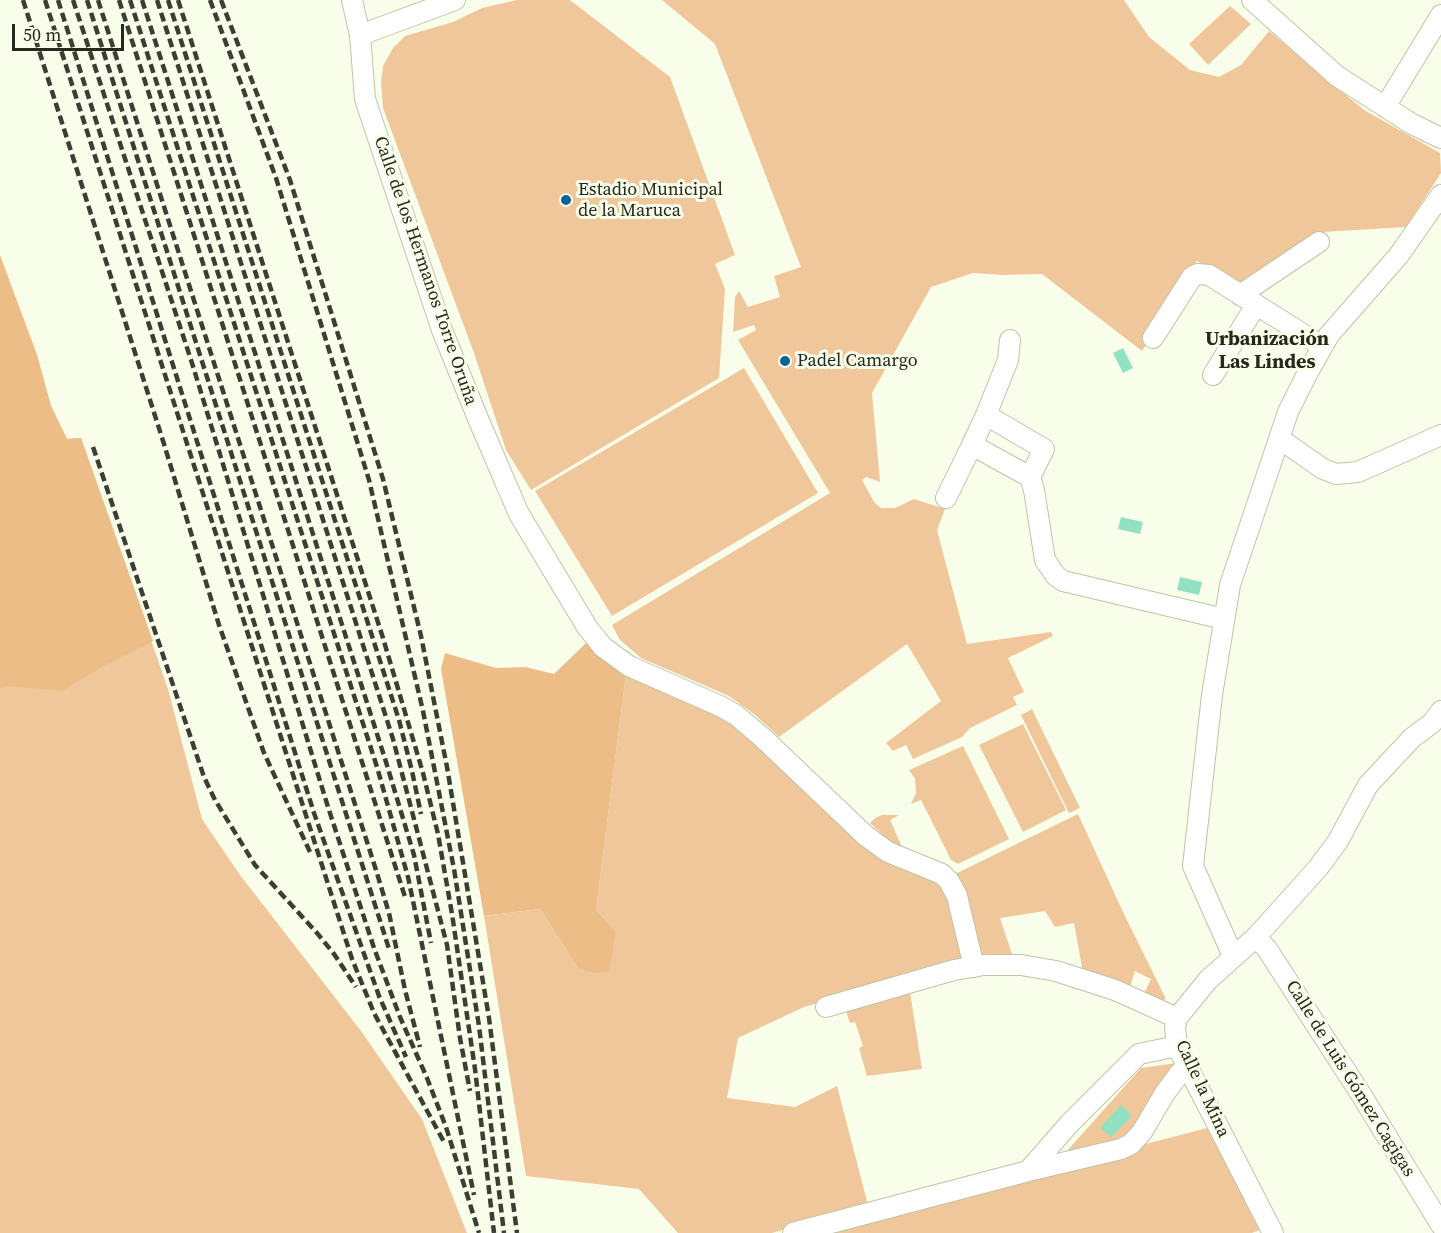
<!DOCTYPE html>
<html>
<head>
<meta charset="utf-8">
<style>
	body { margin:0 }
	#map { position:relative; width:1441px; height:1233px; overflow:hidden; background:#f9feeb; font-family:"Source Serif 4",serif }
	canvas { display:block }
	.scale { position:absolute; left:12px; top:24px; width:112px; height:27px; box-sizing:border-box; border:3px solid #25281c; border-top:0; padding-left:8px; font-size:18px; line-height:21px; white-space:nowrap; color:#25281c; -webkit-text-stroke:4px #f9feeb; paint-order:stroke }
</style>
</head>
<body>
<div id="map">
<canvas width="1441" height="1233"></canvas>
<div class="scale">50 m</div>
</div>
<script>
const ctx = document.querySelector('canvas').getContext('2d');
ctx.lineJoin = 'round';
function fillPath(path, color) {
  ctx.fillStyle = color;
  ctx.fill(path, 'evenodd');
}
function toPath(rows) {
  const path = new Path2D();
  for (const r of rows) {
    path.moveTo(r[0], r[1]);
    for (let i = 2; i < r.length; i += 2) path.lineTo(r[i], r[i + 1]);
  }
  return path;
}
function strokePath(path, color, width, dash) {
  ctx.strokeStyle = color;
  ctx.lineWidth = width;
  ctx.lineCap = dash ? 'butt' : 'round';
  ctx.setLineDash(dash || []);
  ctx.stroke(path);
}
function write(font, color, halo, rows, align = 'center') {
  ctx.font = font + ' "Source Serif 4",serif';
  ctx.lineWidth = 6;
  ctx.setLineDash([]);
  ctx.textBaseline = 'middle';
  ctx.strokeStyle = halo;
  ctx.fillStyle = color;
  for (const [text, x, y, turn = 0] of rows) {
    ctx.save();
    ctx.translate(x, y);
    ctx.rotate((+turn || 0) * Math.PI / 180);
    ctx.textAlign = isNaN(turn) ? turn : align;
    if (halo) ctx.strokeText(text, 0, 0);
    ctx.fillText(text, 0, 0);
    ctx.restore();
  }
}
const green = toPath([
	[517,0,570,0,670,77,735,255,715,264,725,289,719,378,531,490,506,450,474,353,383,108,381,82,383,66,393,48,405,36,453,22,482,8],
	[662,0,1124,0,1149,37,1190,70,1219,77,1241,65,1269,31,1364,110,1440,153,1441,173,1406,227,1322,232,1242,285,1197,261,1142,351,1042,274,1002,275,973,273,931,287,872,393,880,482,866,477,862,480,874,502,881,508,895,508,914,499,945,509,937,530,967,644,1051,632,1053,636,1008,658,1024,692,1013,697,1017,705,970,728,962,737,913,759,906,745,893,751,886,743,941,701,907,644,779,737,754,714,729,696,641,658,620,640,612,625,830,493,738,340,756,330,754,325,733,332,735,297,739,291,748,307,780,297,774,276,801,267,715,44],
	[1230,6,1251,24,1208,65,1189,44],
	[0,258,37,355,51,406,67,439,81,438,168,689,202,819,240,875,361,1031,422,1119,467,1233,0,1233],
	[744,368,818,493,612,616,535,491],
	[626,674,729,720,945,884,968,959,962,964,804,1007,738,1038,727,1098,795,1107,837,1086,868,1205,772,1233,678,1233,639,1189,526,1176,484,916,540,909,578,968,616,931,596,910],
	[1032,709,1080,808,1069,813,1021,715],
	[1023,724,1066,810,1023,832,979,745],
	[963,746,1009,839,958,864,951,860,921,800,911,804,916,793,915,779,909,770],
	[1078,814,1123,912,1166,999,1160,1001,1143,996,1151,979,1135,971,1129,990,1083,973,1074,923,1055,927,1045,911,1000,918,1013,957,978,958,959,878,953,875],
	[882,815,899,815,890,820,906,856,870,823,875,818],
	[910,992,922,1069,867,1076,859,1048,863,1046,855,1022,850,1023,844,1005],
	[1177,1063,1127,1139,1058,1161,1141,1068],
	[1207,1128,1262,1229,1252,1233,807,1233]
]);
const forest = toPath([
	[0,255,37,355,51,406,67,439,81,438,153,641,107,664,62,691,6,686,0,689],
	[588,641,626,674,596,910,616,931,609,971,594,973,578,968,540,909,484,916,441,669,445,653,496,668,525,667,554,674]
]);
const water = toPath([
	[1123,348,1133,368,1123,373,1113,353],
	[1121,517,1143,522,1140,534,1118,529],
	[1180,577,1202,582,1199,595,1177,590],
	[1121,1105,1132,1116,1111,1137,1100,1128]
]);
const minor = toPath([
	[352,0,360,35,365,99,442,330,479,421,519,514,587,627,603,647,629,666,720,706,736,715,763,738,866,836,888,852,942,874,949,881,957,896,974,967],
	[1252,0,1337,76,1412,124,1441,138],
	[360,35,455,0],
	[1385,107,1441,15],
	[1240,295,1319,242],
	[1153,338,1192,277,1198,274,1209,275,1322,346],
	[1213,375,1256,305],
	[986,415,1008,360,1010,340],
	[1280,439,1323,469,1336,474,1358,472,1441,435],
	[1030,477,972,445,986,415,1044,449,1030,477,1034,490,1045,560,1056,576,1063,581,1224,619],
	[946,498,972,445],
	[1256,937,1267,949,1362,1096,1441,1225],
	[1233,956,1193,866,1212,695,1230,585,1288,412,1307,374,1329,335,1399,255,1441,195],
	[826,1007,954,970,984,965,1021,965,1056,971,1115,990,1177,1018],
	[1028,1171,1070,1123,1139,1054,1177,1046],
	[793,1233,1028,1171,1121,1149,1131,1144,1142,1132,1165,1093,1180,1073,1188,1067],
	[1273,1233,1177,1046,1175,1028,1177,1018,1208,980,1256,937,1318,868,1338,841,1368,785,1412,738,1432,723,1441,711]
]);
const rail = toPath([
	[23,0,164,444,219,625,264,753,310,852],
	[45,0,352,959,374,1013,444,1142],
	[58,0,314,813,379,996,406,1057],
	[73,0,192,363,328,807,374,948,400,1017,427,1078,446,1127,479,1233],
	[87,0,390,952],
	[98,0,376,870,389,913,405,990,420,1047],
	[119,0,406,900],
	[130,0,377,767,408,877,474,1195],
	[142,0,386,762,414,855,431,943],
	[157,0,393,739,447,945,460,1038,470,1091],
	[168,0,399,720,412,771,421,814],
	[178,0,383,638,423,773,438,834,452,914,475,1069,494,1233],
	[210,0,276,178,369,480,423,711,454,869,479,1026,504,1233],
	[221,0,290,180,383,479,421,636,447,767,489,1018,517,1233],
	[93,447,204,777,215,800,255,865,317,933,334,954,356,987]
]);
const markers = [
	[566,200,6,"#0a6495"],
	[785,361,6,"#0a6495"]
];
const poiNames = [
	["Estadio Municipal",578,190],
	["de la Maruca",578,211],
	["Padel Camargo",797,361]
];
const streetNames = [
	["Calle de los Hermanos Torre Oruña",425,271,71],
	["Calle de Luis Gómez Cagigas",1350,1079,58],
	["Calle la Mina",1202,1089,65]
];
const neighbourhoodNames = [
	["Urbanización",1267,340],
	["Las Lindes",1267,363]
];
fillPath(green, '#efc79a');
fillPath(forest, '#edbd87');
fillPath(water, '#92e1c2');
strokePath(minor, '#bec5a6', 22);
strokePath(minor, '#fff', 20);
strokePath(rail, '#3b3e32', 4.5, [9, 4.5]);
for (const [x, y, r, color] of markers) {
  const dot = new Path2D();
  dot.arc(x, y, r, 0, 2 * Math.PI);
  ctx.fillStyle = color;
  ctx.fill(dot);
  strokePath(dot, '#f9feeb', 2);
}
write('18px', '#25281c', '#f9feeb', poiNames, 'left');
write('18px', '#25281c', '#f9feeb', streetNames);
write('bold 20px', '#25281c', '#f9feeb', neighbourhoodNames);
</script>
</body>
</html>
